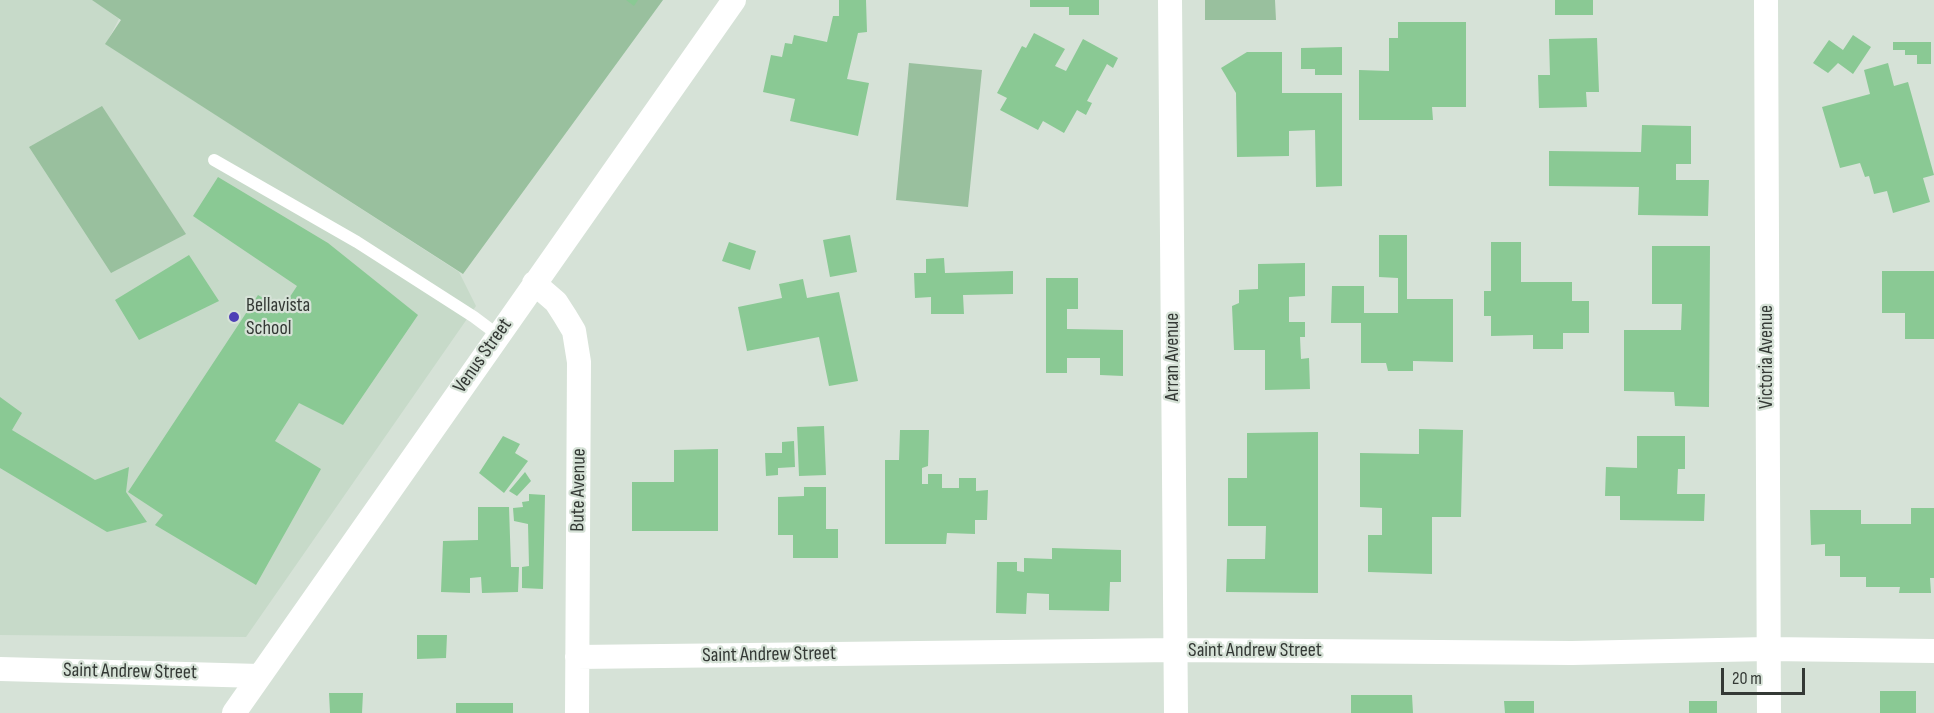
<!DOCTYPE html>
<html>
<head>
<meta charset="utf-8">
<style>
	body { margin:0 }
	#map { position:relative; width:1934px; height:713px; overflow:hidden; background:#d6e2d7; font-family:"Sofia Sans Condensed",sans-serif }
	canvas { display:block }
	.scale { position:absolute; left:1721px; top:668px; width:84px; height:27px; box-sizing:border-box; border:3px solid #343935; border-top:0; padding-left:8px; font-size:18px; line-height:21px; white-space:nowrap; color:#343935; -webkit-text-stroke:4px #d6e2d7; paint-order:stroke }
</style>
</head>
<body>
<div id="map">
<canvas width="1934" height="713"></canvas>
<div class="scale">20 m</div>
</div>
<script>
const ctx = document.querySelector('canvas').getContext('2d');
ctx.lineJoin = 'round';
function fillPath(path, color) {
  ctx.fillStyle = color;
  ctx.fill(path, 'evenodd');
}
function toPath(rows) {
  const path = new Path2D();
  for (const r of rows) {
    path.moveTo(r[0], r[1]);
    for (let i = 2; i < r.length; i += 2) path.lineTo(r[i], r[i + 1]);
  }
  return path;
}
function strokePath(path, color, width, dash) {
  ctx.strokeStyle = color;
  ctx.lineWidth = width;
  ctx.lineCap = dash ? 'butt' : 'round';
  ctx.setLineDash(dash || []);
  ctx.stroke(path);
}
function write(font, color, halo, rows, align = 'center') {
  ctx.font = font + ' "Sofia Sans Condensed",sans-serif';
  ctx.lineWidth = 4.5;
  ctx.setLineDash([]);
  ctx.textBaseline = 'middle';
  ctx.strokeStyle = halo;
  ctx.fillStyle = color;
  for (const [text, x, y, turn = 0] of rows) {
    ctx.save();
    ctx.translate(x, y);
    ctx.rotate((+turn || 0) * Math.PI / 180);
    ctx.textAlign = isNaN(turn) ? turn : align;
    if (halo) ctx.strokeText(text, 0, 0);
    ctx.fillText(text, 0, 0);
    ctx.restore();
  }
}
const built = toPath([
	[0,0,93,0,119,19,106,44,459,272,476,306,246,637,0,635]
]);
const green = toPath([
	[92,0,663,0,463,274,105,44,121,20],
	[1205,0,1275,0,1276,20,1205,20],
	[909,63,982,70,968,207,896,200],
	[102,106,186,234,111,273,29,147]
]);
const building = toPath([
	[626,0,638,0,634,6],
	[839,0,866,0,867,32,858,33,847,79,869,83,858,136,790,121,795,99,763,92,771,55,782,57,785,43,792,44,794,35,827,42,833,16,839,16],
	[1030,0,1099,0,1099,15,1069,15,1069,7,1030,7],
	[1555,0,1593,0,1593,15,1555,15],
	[1398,22,1466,22,1466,107,1432,107,1433,120,1359,120,1359,70,1389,71,1389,38,1398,38],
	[1034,33,1065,49,1055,66,1066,71,1083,39,1118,58,1113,68,1107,64,1087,101,1092,103,1086,115,1077,110,1064,133,1043,121,1038,130,1000,110,1007,98,997,93,1022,46,1026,48],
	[1853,35,1871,47,1853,74,1838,63,1828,73,1813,63,1829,40,1843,50],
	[1597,38,1599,92,1586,92,1587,107,1539,108,1538,75,1550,75,1549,39],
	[1893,42,1931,42,1931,64,1917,64,1917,55,1905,55,1905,50,1893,50],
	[1342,47,1342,75,1315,75,1315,69,1301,69,1301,48],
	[1247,52,1282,52,1282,93,1342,93,1342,186,1316,187,1315,130,1289,131,1289,156,1237,157,1236,93,1221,68],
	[1888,63,1894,86,1908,82,1934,175,1923,178,1930,202,1893,213,1887,191,1874,194,1869,176,1865,177,1860,163,1840,168,1822,107,1870,94,1864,70],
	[1642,125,1691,126,1691,164,1676,164,1676,180,1709,180,1708,216,1638,215,1639,187,1549,186,1549,151,1641,152],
	[218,177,328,243,418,315,343,425,299,403,275,441,321,469,256,585,155,525,163,515,128,492,258,295,282,309,297,286,193,216],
	[850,235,857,272,830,277,823,240],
	[1379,235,1407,235,1407,299,1453,299,1453,362,1413,361,1413,371,1388,371,1386,363,1361,363,1361,323,1331,323,1332,286,1364,286,1364,313,1398,313,1398,278,1379,277],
	[729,242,756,251,750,270,722,261],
	[1491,242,1521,242,1521,282,1572,282,1572,301,1589,301,1589,333,1563,333,1563,349,1533,349,1533,335,1491,336,1491,316,1484,316,1484,291,1491,291],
	[1652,246,1710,246,1709,407,1675,406,1674,392,1624,391,1624,330,1681,330,1682,304,1652,304],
	[189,255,219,301,139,340,115,300],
	[944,258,945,273,1013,271,1013,294,963,295,964,314,931,314,931,297,915,298,914,273,926,273,926,259],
	[1305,263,1305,296,1289,297,1289,322,1305,322,1305,337,1300,337,1301,359,1309,358,1310,389,1265,390,1265,350,1234,350,1232,306,1239,303,1239,290,1258,289,1258,264],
	[1882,271,1934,271,1934,339,1905,339,1905,313,1882,313],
	[1046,278,1078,278,1078,309,1067,309,1067,329,1123,330,1123,376,1100,375,1100,358,1067,358,1067,373,1046,373],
	[803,279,807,298,839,292,858,381,829,386,819,337,747,351,738,307,782,298,779,284],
	[0,397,22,413,12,430,95,480,129,467,126,492,147,522,107,532,0,468],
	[824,426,826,475,799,476,797,427],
	[1419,429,1463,430,1461,517,1432,517,1432,574,1368,572,1368,535,1382,535,1382,508,1360,507,1360,453,1419,454],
	[900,430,929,430,928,466,922,468,922,484,928,484,928,474,942,474,942,488,959,488,959,478,976,478,976,491,988,490,987,520,975,520,975,534,947,533,946,544,885,544,885,460,899,460],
	[1318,432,1318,593,1226,592,1227,559,1265,559,1266,526,1228,526,1228,478,1247,478,1247,433],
	[503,436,520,444,515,453,528,461,504,493,479,473],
	[1637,436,1685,436,1685,469,1678,469,1677,494,1705,494,1704,521,1620,520,1620,496,1605,496,1606,467,1637,468],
	[794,441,795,467,778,468,778,475,766,476,765,453,782,453,782,442],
	[718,449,718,531,632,531,632,482,674,482,674,450],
	[525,472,531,481,517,496,509,491],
	[804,487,826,487,826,529,838,529,838,558,793,558,793,535,778,535,778,497,804,496],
	[529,494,545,495,543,589,522,588,522,567,529,566,528,524,514,521,513,508,523,507,522,502,529,501],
	[478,507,509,507,511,567,519,567,518,592,482,593,481,577,470,578,470,593,441,592,443,541,478,540],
	[1911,508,1934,508,1934,578,1930,578,1931,593,1899,593,1900,587,1866,587,1866,577,1840,577,1840,556,1825,556,1825,544,1811,545,1810,510,1861,510,1861,524,1911,524],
	[1052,548,1121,550,1121,582,1110,582,1109,611,1049,610,1049,594,1027,593,1026,614,996,613,997,562,1017,562,1017,571,1024,572,1024,558,1052,559],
	[417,635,447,635,446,658,417,659],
	[1880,691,1916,691,1916,713,1880,713],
	[329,693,363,693,362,713,330,713],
	[1351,695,1412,695,1413,713,1351,713],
	[1504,701,1534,701,1534,713,1505,713],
	[1689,701,1717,701,1717,713,1689,713],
	[456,703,513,703,513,713,456,713]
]);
const lane = toPath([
	[214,160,357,242,474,317,498,335]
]);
const street = toPath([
	[1170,0,1176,713],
	[1766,0,1769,713],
	[534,283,556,302,565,316,574,331,579,362,577,713],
	[577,657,1176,650,1572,653,1768,649,1934,651],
	[0,669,260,676],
	[234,713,734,0]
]);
const markers = [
	[234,317,6,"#4e3fb6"]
];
const poiNames = [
	["Bellavista",246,306],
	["School",246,329]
];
const streetNames = [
	["Venus Street",483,356,-55],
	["Arran Avenue",1173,357,-90],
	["Victoria Avenue",1767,357,-90],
	["Bute Avenue",579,490,-89],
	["Saint Andrew Street",1255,651],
	["Saint Andrew Street",769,655,-1],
	["Saint Andrew Street",130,672,1]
];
fillPath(built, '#c7dac9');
fillPath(green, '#99c09e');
fillPath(building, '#8ac994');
strokePath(lane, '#fff', 12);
strokePath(street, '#fff', 24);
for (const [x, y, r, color] of markers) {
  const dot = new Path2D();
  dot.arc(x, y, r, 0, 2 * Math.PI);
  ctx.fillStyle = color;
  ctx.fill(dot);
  strokePath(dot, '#d6e2d7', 2);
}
write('20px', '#343935', '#d6e2d7', poiNames, 'left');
write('20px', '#343935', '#d6e2d7', streetNames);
</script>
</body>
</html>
